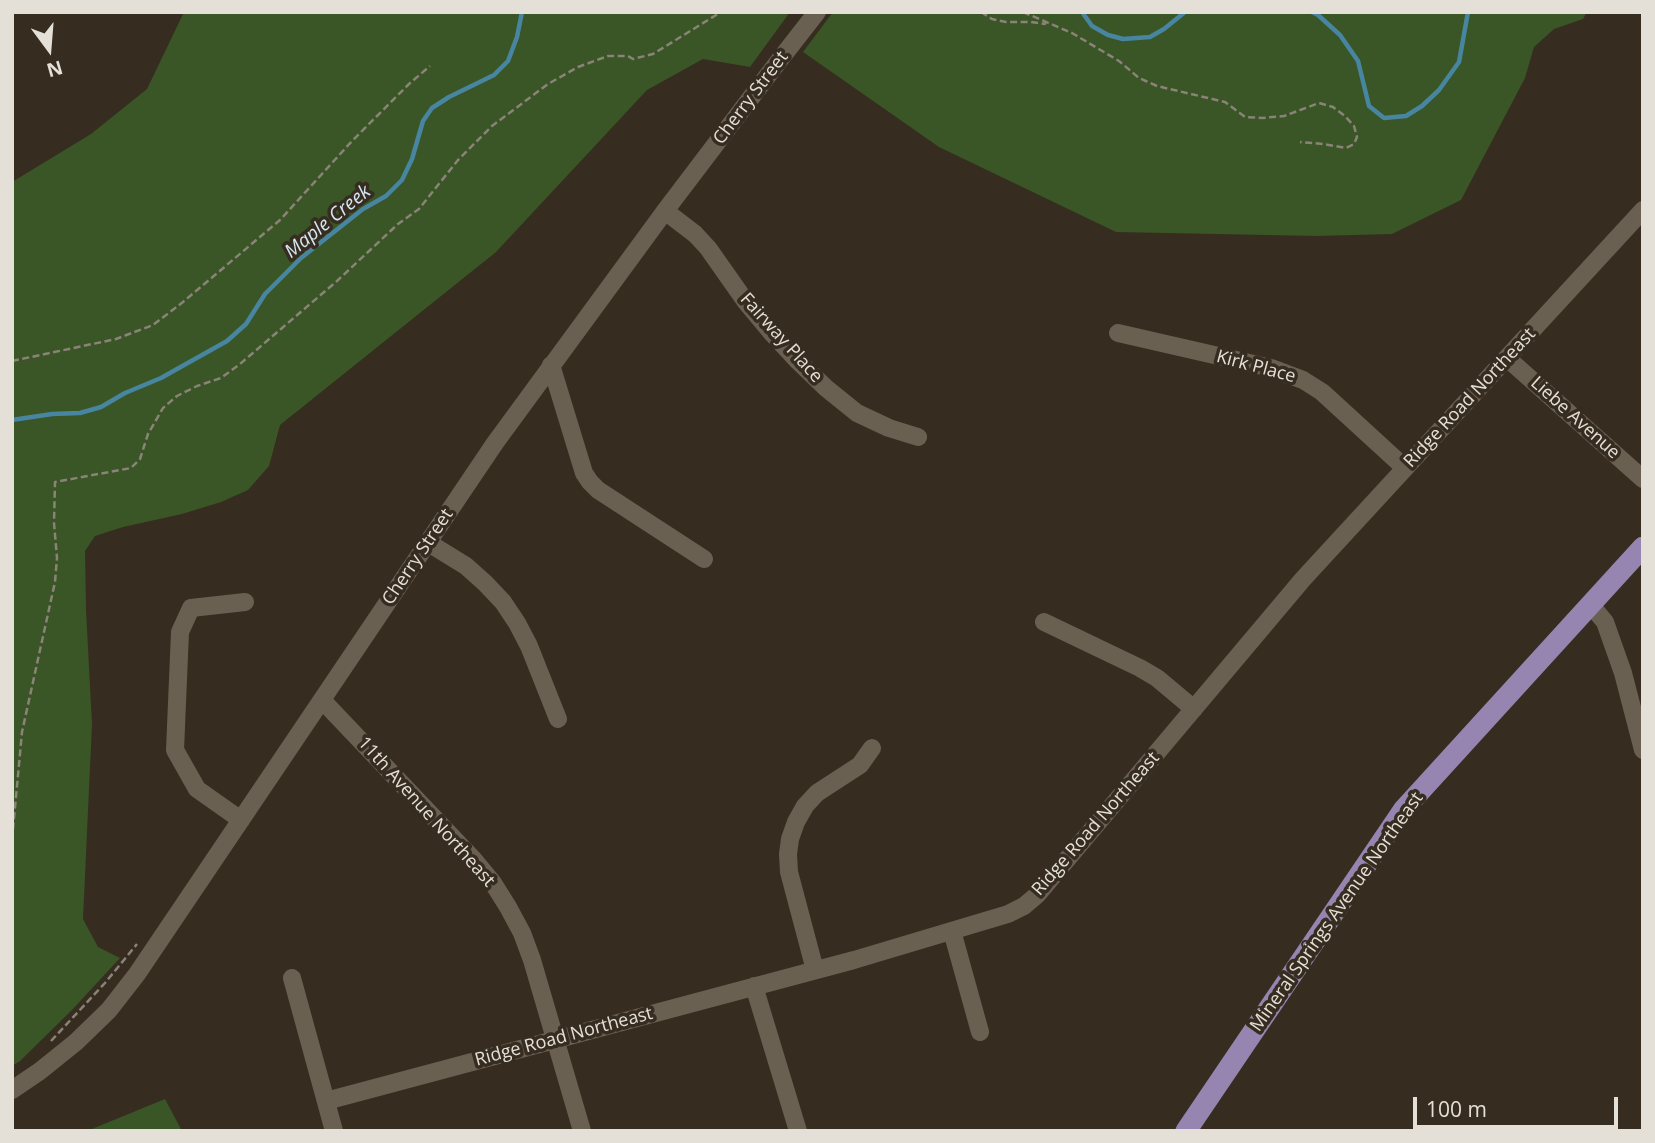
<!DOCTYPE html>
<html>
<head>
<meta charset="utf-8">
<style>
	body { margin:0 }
	#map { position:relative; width:1655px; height:1143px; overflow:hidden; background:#362d20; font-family:"Open Sans",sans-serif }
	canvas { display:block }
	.frame { position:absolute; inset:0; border:14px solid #e5e0d7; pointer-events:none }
	.north { position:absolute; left:14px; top:14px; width:70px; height:70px; -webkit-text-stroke:5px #362d20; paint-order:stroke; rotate:164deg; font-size:19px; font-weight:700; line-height:28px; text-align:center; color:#e5e0d7 }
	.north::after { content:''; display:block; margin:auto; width:24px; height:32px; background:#e5e0d7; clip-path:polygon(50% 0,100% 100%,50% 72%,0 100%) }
	.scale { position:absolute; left:1413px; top:1097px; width:205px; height:32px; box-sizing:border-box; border:4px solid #e5e0d7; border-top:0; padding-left:9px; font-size:21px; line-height:24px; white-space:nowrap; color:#e5e0d7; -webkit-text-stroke:5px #362d20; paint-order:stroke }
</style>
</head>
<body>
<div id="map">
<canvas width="1655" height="1143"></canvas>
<div class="frame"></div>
<div class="north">N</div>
<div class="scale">100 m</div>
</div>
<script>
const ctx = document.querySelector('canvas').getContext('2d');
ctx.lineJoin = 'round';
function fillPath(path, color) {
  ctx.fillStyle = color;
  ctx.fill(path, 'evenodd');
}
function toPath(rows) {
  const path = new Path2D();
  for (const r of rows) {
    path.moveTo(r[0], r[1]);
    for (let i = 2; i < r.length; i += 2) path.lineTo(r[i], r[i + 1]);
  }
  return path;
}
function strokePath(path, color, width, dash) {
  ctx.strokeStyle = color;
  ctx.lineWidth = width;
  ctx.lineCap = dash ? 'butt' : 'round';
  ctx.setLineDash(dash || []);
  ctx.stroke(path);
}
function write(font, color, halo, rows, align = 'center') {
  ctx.font = font + ' "Open Sans",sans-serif';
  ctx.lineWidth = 7;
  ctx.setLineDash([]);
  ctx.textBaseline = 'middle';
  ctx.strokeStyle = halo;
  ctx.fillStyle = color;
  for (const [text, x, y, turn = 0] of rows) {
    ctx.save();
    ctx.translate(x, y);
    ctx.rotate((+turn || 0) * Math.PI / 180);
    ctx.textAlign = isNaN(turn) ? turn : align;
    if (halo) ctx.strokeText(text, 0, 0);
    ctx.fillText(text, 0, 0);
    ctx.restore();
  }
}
const green = toPath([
	[184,12,790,12,750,67,703,59,647,90,496,252,280,425,269,466,248,490,221,502,182,514,123,527,95,536,85,551,86,610,92,724,83,919,98,947,120,958,72,1010,20,1061,12,1066,12,182,91,134,147,89],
	[833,12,1587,12,1583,19,1554,29,1534,47,1525,78,1461,200,1392,234,1317,236,1116,232,939,147,803,52],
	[165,1099,182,1131,87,1131]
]);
const stream = toPath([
	[1082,12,1092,26,1108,35,1123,39,1150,37,1164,29,1185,12],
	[1312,12,1318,15,1340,35,1358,61,1369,106,1384,118,1406,116,1422,106,1439,90,1459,62,1468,12],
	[12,420,52,414,80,413,101,407,125,393,161,378,227,341,246,324,265,294,301,258,363,209,386,196,402,180,412,159,423,121,432,108,449,97,494,75,508,61,517,37,522,12]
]);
const path = toPath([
	[981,12,992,19,1006,22,1031,22,1046,24],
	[1023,12,1072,33,1119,61,1139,78,1157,86,1225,102,1245,117,1262,118,1284,116,1319,103,1333,107,1345,116,1354,126,1357,137,1354,144,1346,148,1323,144,1300,142],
	[12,361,116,339,153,325,183,302,280,220,352,141,409,84,430,66],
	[12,840,22,732,55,582,57,558,54,523,55,482,131,468,140,459,148,434,163,408,177,396,197,386,221,378,240,364,337,281,398,224,419,209,458,160,492,126,548,84,578,67,608,56,628,56,633,59,653,54,721,12],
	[51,1041,105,983,137,944]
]);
const minor = toPath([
	[665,211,695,234,708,248,746,302,771,332,798,361,826,388,857,413,889,428,918,437],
	[1118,333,1271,368,1303,380,1322,392,1405,468],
	[1507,358,1643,479],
	[551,365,584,473,590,482,598,490,704,559],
	[427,542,466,566,485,583,503,602,517,623,529,646,558,719],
	[1590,604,1605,622,1623,673,1643,750],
	[1044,622,1140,668,1157,678,1194,709],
	[322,700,474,860,493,883,508,907,522,933,532,960,582,1131],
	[241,820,197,789,175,750,180,632,191,608,245,602],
	[952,931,980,1032],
	[815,970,789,872,788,854,790,839,796,822,805,806,817,793,860,765,872,748],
	[292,978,334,1131],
	[754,986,798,1131],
	[12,1090,40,1071,76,1042,109,1010,137,974,495,443,665,211,778,62,817,12],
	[326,1101,854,960,1008,914,1024,906,1037,895,1303,579,1643,210]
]);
const major = toPath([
	[1186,1131,1404,809,1643,547]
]);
const streetNames = [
	["Cherry Street",751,98,-53],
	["Fairway Place",781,338,48],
	["Kirk Place",1256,367,15],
	["Ridge Road Northeast",1470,398,-47],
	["Liebe Avenue",1575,418,42],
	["Cherry Street",418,557,-56],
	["11th Avenue Northeast",426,812,48],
	["Ridge Road Northeast",1096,824,-49],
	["Mineral Springs Avenue Northeast",1337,912,-55],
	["Ridge Road Northeast",564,1037,-15]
];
const waterNames = [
	["Maple Creek",328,222,-39]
];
fillPath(green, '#3a5526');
strokePath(stream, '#4885a0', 4.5);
strokePath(path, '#8a8378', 2.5, [7, 3.5]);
strokePath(minor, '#6a6052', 18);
strokePath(major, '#9585b0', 21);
write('18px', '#e5e0d7', '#362d20', streetNames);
write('italic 19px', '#d5e7f4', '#362d20', waterNames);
</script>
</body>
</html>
